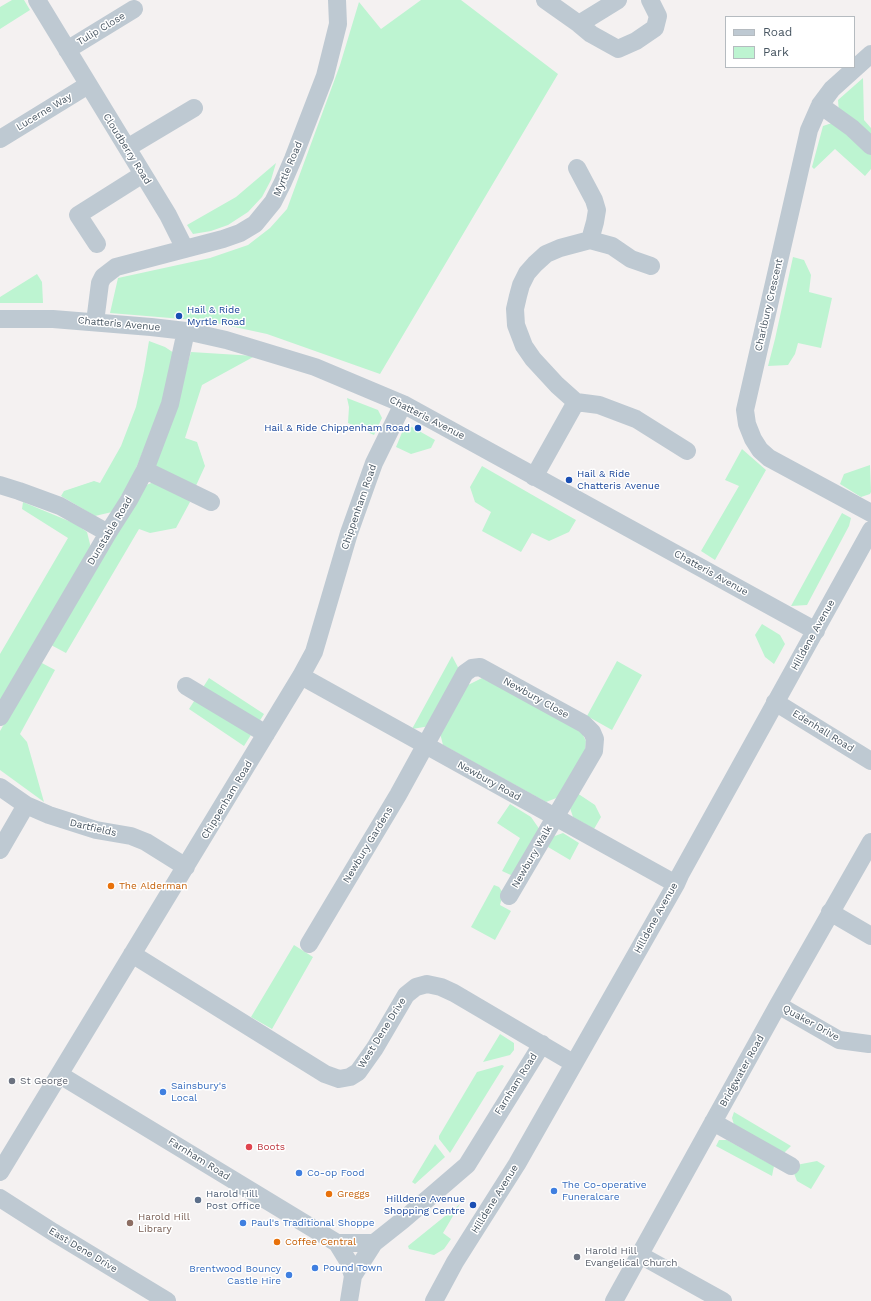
<!DOCTYPE html>
<html>
<head>
<meta charset="utf-8">
<style>
	body { margin:0 }
	#map { position:relative; width:871px; height:1301px; overflow:hidden; background:#f4f1f1; font-family:"Work Sans",sans-serif }
	canvas { display:block }
	.legend { position:absolute; left:725px; top:16px; width:130px; height:52px; box-sizing:border-box; background:#fff; border:1px solid #b5bbc0; margin:0; padding:5px 7px; list-style:none; font-size:12px; color:#475561 }
	.legend li { display:flex; align-items:center; gap:8px; height:20px }
	.legend b { width:20px; border:1px solid #b5bbc0 }
</style>
</head>
<body>
<div id="map">
<canvas width="871" height="1301"></canvas>
<ul class="legend">
<li><b style="height:5px;background:#bec9d2"></b>Road</li>
<li><b style="height:11px;background:#bdf4d1"></b>Park</li>
</ul>
</div>
<script>
const ctx = document.querySelector('canvas').getContext('2d');
ctx.lineJoin = 'round';
function fillPath(path, color) {
  ctx.fillStyle = color;
  ctx.fill(path, 'evenodd');
}
function toPath(rows) {
  const path = new Path2D();
  for (const r of rows) {
    path.moveTo(r[0], r[1]);
    for (let i = 2; i < r.length; i += 2) path.lineTo(r[i], r[i + 1]);
  }
  return path;
}
function strokePath(path, color, width, dash) {
  ctx.strokeStyle = color;
  ctx.lineWidth = width;
  ctx.lineCap = dash ? 'butt' : 'round';
  ctx.setLineDash(dash || []);
  ctx.stroke(path);
}
function write(font, color, halo, rows, align = 'center') {
  ctx.font = font + ' "Work Sans",sans-serif';
  ctx.lineWidth = 3;
  ctx.setLineDash([]);
  ctx.textBaseline = 'middle';
  ctx.strokeStyle = halo;
  ctx.fillStyle = color;
  for (const [text, x, y, turn = 0] of rows) {
    ctx.save();
    ctx.translate(x, y);
    ctx.rotate((+turn || 0) * Math.PI / 180);
    ctx.textAlign = isNaN(turn) ? turn : align;
    if (halo) ctx.strokeText(text, 0, 0);
    ctx.fillText(text, 0, 0);
    ctx.restore();
  }
}
const green = toPath([
	[12,0,24,0,30,10,0,29,0,7],
	[421,0,461,0,558,74,380,374,267,334,207,321,110,313,118,278,210,258,248,245,270,228,287,209,340,65,359,2,381,29],
	[863,78,864,120,871,128,871,141,839,113,838,100],
	[835,122,871,152,871,169,865,176,835,149,814,169,812,167,823,126],
	[276,163,271,180,262,197,248,212,228,225,211,231,193,234,187,225,236,197],
	[793,257,804,260,811,275,809,292,832,298,821,348,798,343,795,354,788,365,768,366,775,339],
	[37,274,42,282,43,303,0,303,0,297],
	[149,341,165,347,174,353,160,410,132,478,112,512,95,516,61,496,64,491,94,481,100,483,121,446,136,407,144,371],
	[191,352,255,356,202,385,185,438,197,442,205,466,194,490,153,468,177,402],
	[347,398,378,410,382,418,374,435,348,423,349,407],
	[412,427,435,440,431,448,411,454,396,447,403,430],
	[742,449,766,470,715,560,701,551,739,486,725,480],
	[870,465,871,492,870,494,861,497,840,484,844,474],
	[482,466,576,520,569,532,549,541,532,533,521,552,482,531,491,512,475,502,470,487],
	[156,481,186,496,190,502,176,528,150,533,139,529,66,653,51,645,144,486],
	[23,502,76,524,87,532,91,548,0,703,0,654,68,538,22,509],
	[842,513,851,518,849,526,807,605,791,606],
	[762,624,780,635,785,644,774,664,765,657,755,635],
	[452,656,461,673,430,726,412,729],
	[617,661,642,675,612,730,587,716],
	[40,662,55,670,20,734,27,742,44,802,0,770,0,731],
	[209,678,264,714,244,746,189,709],
	[482,678,580,729,586,741,585,750,559,797,546,802,443,745,440,733,468,685],
	[577,793,595,805,601,817,594,829,573,817,570,808],
	[510,804,531,817,540,830,513,876,502,871,520,838,497,823],
	[563,833,579,843,570,860,548,847,552,837],
	[494,885,499,887,503,893,500,905,511,911,495,940,471,927],
	[294,945,313,957,272,1029,251,1017],
	[500,1034,514,1043,514,1050,510,1055,483,1062],
	[502,1065,504,1066,450,1153,439,1139,439,1136,477,1072],
	[734,1112,791,1146,783,1154,735,1128,732,1118],
	[719,1140,727,1140,774,1166,772,1176,716,1146],
	[435,1144,445,1157,415,1184,412,1182],
	[817,1161,825,1166,811,1189,797,1181,791,1166],
	[460,1204,443,1233,451,1239,444,1249,434,1255,409,1249,408,1246]
]);
const minor = toPath([
	[37,0,168,215,185,249],
	[545,0,579,24,591,34,618,49,636,41,655,28,658,16,650,0],
	[579,24,618,0],
	[67,50,134,9],
	[871,54,832,89,820,105,809,130,745,410,747,424,753,439,760,450,769,458,871,513],
	[820,105,852,128,871,146],
	[0,139,88,85],
	[127,148,194,108],
	[577,168,594,200,597,210,595,222,590,240],
	[97,244,78,215,143,174],
	[651,266,631,259,612,246,590,240,560,248,546,254,535,264,527,273,521,285,518,296,515,309,516,325,524,346,533,359,557,385,576,402,599,405,636,419,687,451],
	[0,319,53,319,151,327,186,331,226,340,315,367,403,404,816,631],
	[95,322,100,283,103,277,116,267,223,239,240,233,255,224,273,202,283,182,293,159,325,76,338,24,337,0],
	[145,470,211,502],
	[534,477,576,402],
	[0,485,19,491,60,506,108,533],
	[301,676,676,884],
	[186,686,266,734],
	[775,702,871,761],
	[0,717,108,533,129,500,145,470,170,404,186,331],
	[0,787,26,805,49,815,96,830,131,836,146,842,186,867],
	[0,850,26,805],
	[830,912,871,936],
	[309,944,398,795,465,673,472,668,480,667,584,724,592,732,595,739,594,751,509,896],
	[132,954,325,1074,339,1079,350,1077,358,1072,375,1048,406,995,416,987,427,984,441,987,454,993,573,1063],
	[778,1005,839,1040,869,1044],
	[60,1075,337,1243,348,1261,353,1276],
	[713,1122,791,1166],
	[0,1172,301,676,314,652,349,533,374,463,403,404],
	[0,1198,53,1232,167,1301],
	[337,1243,374,1243],
	[640,1255,723,1301],
	[349,1301,353,1276,374,1243,403,1220,467,1165,542,1044],
	[434,1301,455,1262,517,1164,676,884,680,875,871,530],
	[614,1301,778,1005,871,842]
]);
const markers = [
	[179,316,4,"#1a4fb4"],
	[418,428,4,"#1a4fb4"],
	[569,480,4,"#1a4fb4"],
	[111,886,4,"#e8710a"],
	[12,1081,4,"#6b7280"],
	[163,1092,4,"#3f7fe0"],
	[249,1147,4,"#e0444e"],
	[299,1173,4,"#3f7fe0"],
	[554,1191,4,"#3f7fe0"],
	[329,1194,4,"#e8710a"],
	[198,1200,4,"#5c6f8a"],
	[473,1205,4,"#1a4fb4"],
	[130,1223,4,"#8d6e63"],
	[243,1223,4,"#3f7fe0"],
	[277,1242,4,"#e8710a"],
	[577,1257,4,"#6b7280"],
	[315,1268,4,"#3f7fe0"],
	[289,1275,4,"#3f7fe0"]
];
const streetNames = [
	["Tulip Close",101,29,-31],
	["Lucerne Way",44,112,-31],
	["Cloudberry Road",127,149,58],
	["Myrtle Road",288,169,-67],
	["Charlbury Crescent",769,305,-77],
	["Chatteris Avenue",119,324,5],
	["Chatteris Avenue",427,418,27],
	["Chippenham Road",359,507,-71],
	["Dunstable Road",110,531,-59],
	["Chatteris Avenue",711,573,29],
	["Hilldene Avenue",813,635,-61],
	["Newbury Close",536,698,29],
	["Edenhall Road",823,731,32],
	["Newbury Road",489,781,29],
	["Chippenham Road",227,800,-59],
	["Dartfields",93,828,13],
	["Newbury Gardens",368,845,-59],
	["Newbury Walk",532,857,-60],
	["Hilldene Avenue",656,918,-61],
	["Quaker Drive",811,1023,29],
	["West Dene Drive",382,1033,-58],
	["Bridgwater Road",742,1071,-61],
	["Farnham Road",516,1084,-58],
	["Farnham Road",199,1159,32],
	["Hilldene Avenue",495,1199,-58],
	["East Dene Drive",83,1250,31]
];
const transitNames = [
	["Hail & Ride",187,310],
	["Myrtle Road",187,322],
	["Hail & Ride Chippenham Road",410,428,"right"],
	["Hail & Ride",577,474],
	["Chatteris Avenue",577,486],
	["Hilldene Avenue",465,1199,"right"],
	["Shopping Centre",465,1211,"right"]
];
const foodNames = [
	["The Alderman",119,886],
	["Greggs",337,1194],
	["Coffee Central",285,1242]
];
const worshipNames = [
	["St George",20,1081],
	["Harold Hill",585,1251],
	["Evangelical Church",585,1263]
];
const shopNames = [
	["Sainsbury's",171,1086],
	["Local",171,1098],
	["Co-op Food",307,1173],
	["The Co-operative",562,1185],
	["Funeralcare",562,1197],
	["Paul's Traditional Shoppe",251,1223],
	["Pound Town",323,1268],
	["Brentwood Bouncy",281,1269,"right"],
	["Castle Hire",281,1281,"right"]
];
const healthNames = [
	["Boots",257,1147]
];
const serviceNames = [
	["Harold Hill",206,1194],
	["Post Office",206,1206]
];
const educationNames = [
	["Harold Hill",138,1217],
	["Library",138,1229]
];
fillPath(green, '#bdf4d1');
strokePath(minor, '#bec9d2', 18);
for (const [x, y, r, color] of markers) {
  const dot = new Path2D();
  dot.arc(x, y, r, 0, 2 * Math.PI);
  ctx.fillStyle = color;
  ctx.fill(dot);
  strokePath(dot, '#fff', 1.5);
}
write('10px', '#475561', '#fff', streetNames);
write('10px', '#164399', '#fff', transitNames, 'left');
write('10px', '#c56008', '#fff', foodNames, 'left');
write('10px', '#5b616d', '#fff', worshipNames, 'left');
write('10px', '#366cbe', '#fff', shopNames, 'left');
write('10px', '#be3a42', '#fff', healthNames, 'left');
write('10px', '#4e5e75', '#fff', serviceNames, 'left');
write('10px', '#785e54', '#fff', educationNames, 'left');
</script>
</body>
</html>
